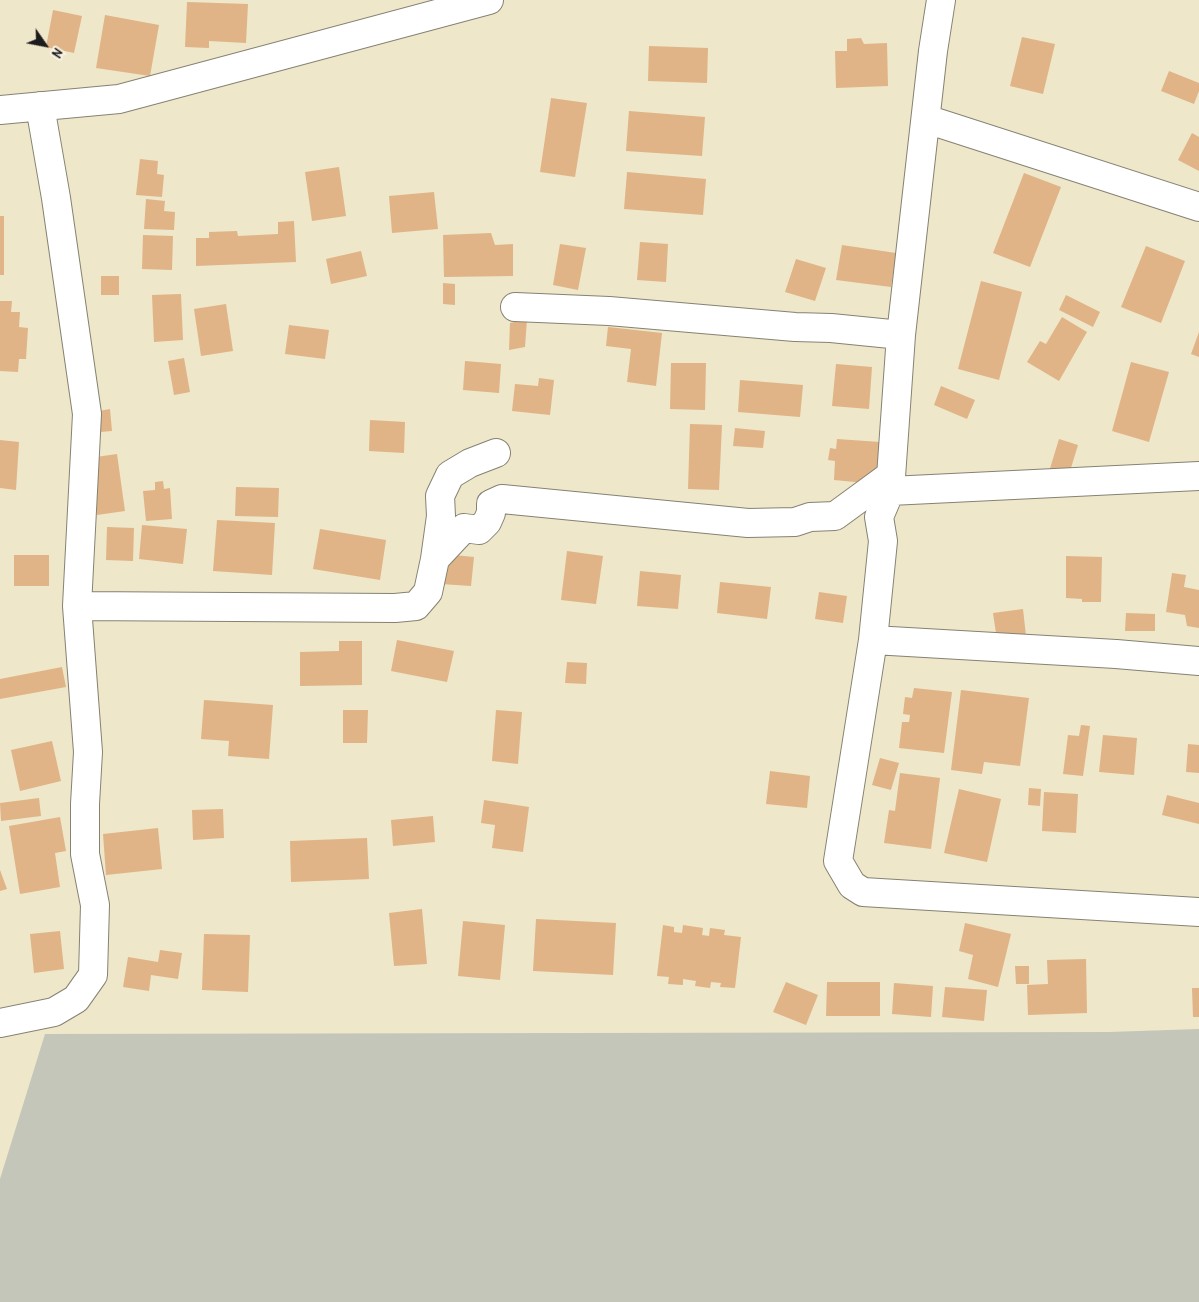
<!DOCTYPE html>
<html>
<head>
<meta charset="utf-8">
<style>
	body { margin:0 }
	#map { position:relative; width:1199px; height:1302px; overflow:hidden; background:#eee7ca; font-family:"Patrick Hand",sans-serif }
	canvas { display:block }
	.north { position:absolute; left:20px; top:20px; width:50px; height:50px; -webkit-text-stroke:4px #fcf5e5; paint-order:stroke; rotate:123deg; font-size:14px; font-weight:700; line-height:20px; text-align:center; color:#1c1c1c }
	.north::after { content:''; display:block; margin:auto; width:18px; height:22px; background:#1c1c1c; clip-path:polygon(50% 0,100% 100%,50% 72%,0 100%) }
</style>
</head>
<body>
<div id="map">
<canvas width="1199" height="1302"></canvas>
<div class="north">N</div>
</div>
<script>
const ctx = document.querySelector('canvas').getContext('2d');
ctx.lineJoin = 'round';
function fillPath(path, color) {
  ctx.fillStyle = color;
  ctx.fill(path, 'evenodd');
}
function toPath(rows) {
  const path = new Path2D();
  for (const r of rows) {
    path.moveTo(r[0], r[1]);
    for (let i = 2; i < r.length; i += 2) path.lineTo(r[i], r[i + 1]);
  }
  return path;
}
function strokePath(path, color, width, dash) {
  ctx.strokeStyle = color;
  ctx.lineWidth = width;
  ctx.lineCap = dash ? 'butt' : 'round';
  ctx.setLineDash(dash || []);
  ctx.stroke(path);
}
const industrial = toPath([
	[1199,1029,1199,1302,0,1302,0,1179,45,1034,1109,1032]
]);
const building = toPath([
	[187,2,248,4,246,43,209,41,209,48,185,47],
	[53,10,82,16,74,53,46,47],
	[105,15,159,25,150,76,96,68],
	[1022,37,1055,44,1043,94,1010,86],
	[861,38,864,44,887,43,888,86,836,88,835,51,847,51,847,39],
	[649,46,708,48,707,83,648,81],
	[1169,71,1199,83,1199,91,1194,104,1161,91],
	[551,98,587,103,575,177,540,172],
	[629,111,705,117,702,156,626,151],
	[1192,133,1199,137,1199,171,1178,160],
	[140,159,158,161,157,174,164,175,162,197,136,195],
	[339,167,346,216,312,221,305,172],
	[627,172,706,179,703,215,624,209],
	[1024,173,1061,187,1030,267,993,253],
	[434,192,438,229,392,233,389,196],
	[146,199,165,201,164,211,175,212,174,230,144,229],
	[0,216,4,216,4,275,0,275],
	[294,221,296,262,196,266,196,238,209,238,209,232,237,231,238,236,278,234,278,222],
	[491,233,495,245,513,244,513,276,444,277,443,235],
	[143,235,173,236,172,270,142,269],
	[640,242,668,244,666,282,637,280],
	[560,244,586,248,578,290,553,285],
	[842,245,896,253,891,287,836,280],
	[1146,246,1185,261,1161,323,1121,307],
	[361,251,367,276,331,284,326,259],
	[796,259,826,268,815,301,785,292],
	[101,276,119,276,119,295,101,295],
	[981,281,1022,292,999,380,958,369],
	[443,283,455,284,455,305,443,304],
	[181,294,183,340,154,342,152,295],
	[1066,295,1100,312,1093,327,1059,310],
	[0,301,12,301,11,312,20,312,19,327,28,328,26,359,19,359,18,372,0,371],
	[226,304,233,351,201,356,194,309],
	[1062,317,1087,332,1059,381,1027,362,1040,341,1046,344],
	[527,319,525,347,509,350,510,323],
	[289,325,329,330,325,359,285,354],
	[608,327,662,333,656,386,627,382,631,349,606,346],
	[1199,332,1199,357,1191,354],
	[184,358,190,392,174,395,168,361],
	[465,361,501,364,499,393,463,390],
	[1131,362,1169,372,1149,442,1112,431],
	[671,363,706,363,705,410,670,409],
	[836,364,872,367,869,409,832,406],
	[539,378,554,380,550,415,512,411,515,384,538,386],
	[740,380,803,385,800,417,738,412],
	[941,386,975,400,967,419,934,405],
	[110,409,112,431,100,432,99,411],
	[370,420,405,422,404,453,369,451],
	[690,424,722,425,719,490,688,489],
	[735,428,765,431,763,448,733,446],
	[837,439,880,442,876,484,834,480,835,461,828,460,830,448,836,449],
	[1059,439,1078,445,1067,481,1048,475],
	[0,440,19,442,16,490,0,488],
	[117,454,125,511,97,515,89,458],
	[163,481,164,489,170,488,172,519,146,521,143,491,155,490,155,482],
	[236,487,279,488,278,517,235,516],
	[217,520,275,523,272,575,213,571],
	[142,525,187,529,183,564,139,559],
	[107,527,134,528,133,561,106,560],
	[320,529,386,540,380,580,313,569],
	[567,551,603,556,596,604,561,600],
	[444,554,474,557,471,586,441,584],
	[14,555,49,555,49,586,14,586],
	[1066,556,1102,557,1101,602,1082,602,1082,599,1066,598],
	[640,571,681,575,678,609,637,606],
	[1172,573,1186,575,1184,587,1199,590,1199,628,1187,626,1185,615,1166,612],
	[720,582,771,587,767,619,717,613],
	[819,592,847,596,843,623,815,619],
	[1023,609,1026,636,997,640,993,613],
	[1126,613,1155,614,1155,631,1125,631],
	[397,640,454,651,447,682,391,671],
	[339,641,362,641,362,685,300,686,300,652,339,651],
	[567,662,587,663,586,684,565,683],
	[62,667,66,687,0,699,0,679],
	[914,688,952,692,944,753,899,748,902,722,909,722,910,715,903,714,905,697,912,698],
	[961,690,1029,698,1020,766,984,762,982,774,951,770],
	[204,700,273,705,269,759,228,756,229,741,201,739],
	[343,710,368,710,367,743,343,743],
	[496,710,522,712,518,764,492,761],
	[1081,725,1090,726,1083,776,1063,774,1068,735,1079,736],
	[1103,735,1137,738,1134,775,1099,772],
	[52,741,61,781,20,791,11,750],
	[1188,744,1199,745,1199,773,1186,772],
	[880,758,899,763,891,790,872,785],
	[770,771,810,776,807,808,766,804],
	[900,773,940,778,931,849,884,843,889,810,895,811],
	[1029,788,1041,789,1040,806,1028,805],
	[959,789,1001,799,987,862,944,853],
	[1044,792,1078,794,1076,833,1042,831],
	[1167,795,1199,803,1199,824,1162,815],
	[39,798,41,816,1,821,0,803],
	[484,800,529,807,523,852,492,848,495,825,481,823],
	[223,809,224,838,193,840,192,810],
	[433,816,435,842,393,846,391,820],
	[60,817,66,851,55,853,60,887,20,894,9,826],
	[158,828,162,869,106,875,103,834],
	[367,838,369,879,291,882,290,841],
	[0,870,7,889,0,891],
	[422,909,427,964,394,966,389,913],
	[536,919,616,923,613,975,533,971],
	[463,921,505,925,500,980,458,976],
	[965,923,1011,934,998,987,968,979,973,955,959,951],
	[663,925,674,927,674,932,682,933,683,925,703,928,702,935,709,936,710,928,725,930,724,935,741,937,735,988,720,987,721,983,711,982,710,988,695,986,696,981,683,979,683,985,668,984,669,977,657,976],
	[60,931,64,969,34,973,30,934],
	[204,934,250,935,248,992,202,990],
	[160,950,182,953,178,979,151,975,149,991,123,987,128,957,158,962],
	[1086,959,1087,1013,1028,1015,1027,985,1048,984,1047,960],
	[1015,966,1029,966,1029,984,1016,984],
	[786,982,818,995,806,1025,773,1012],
	[827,982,880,982,880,1016,826,1016],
	[894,983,933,986,931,1017,892,1014],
	[945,987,987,990,984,1021,942,1017],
	[1192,988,1199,988,1199,1017,1193,1017]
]);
const minor = toPath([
	[941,0,933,51,901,335,890,491,879,517,883,541,873,640,838,861,852,885,863,892,1199,912],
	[40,106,56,198,87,414,77,606,395,608,416,606,428,592,435,559,441,516,440,496,450,475,470,463,496,453],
	[0,110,119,99,489,0],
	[926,119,1199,207],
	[515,307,609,311,795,327,831,328,901,335],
	[890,491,1199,476],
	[435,559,464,528,479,530,487,522,491,513,491,504,502,499,748,523,795,522,810,517,835,516,891,475],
	[873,640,1116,654,1199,661],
	[0,1023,54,1012,76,999,93,975,95,905,85,854,85,804,88,752,77,606]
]);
fillPath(industrial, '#c3c6b9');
fillPath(building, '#e0b486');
strokePath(minor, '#858273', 30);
strokePath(minor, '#fff', 28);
</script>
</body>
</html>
